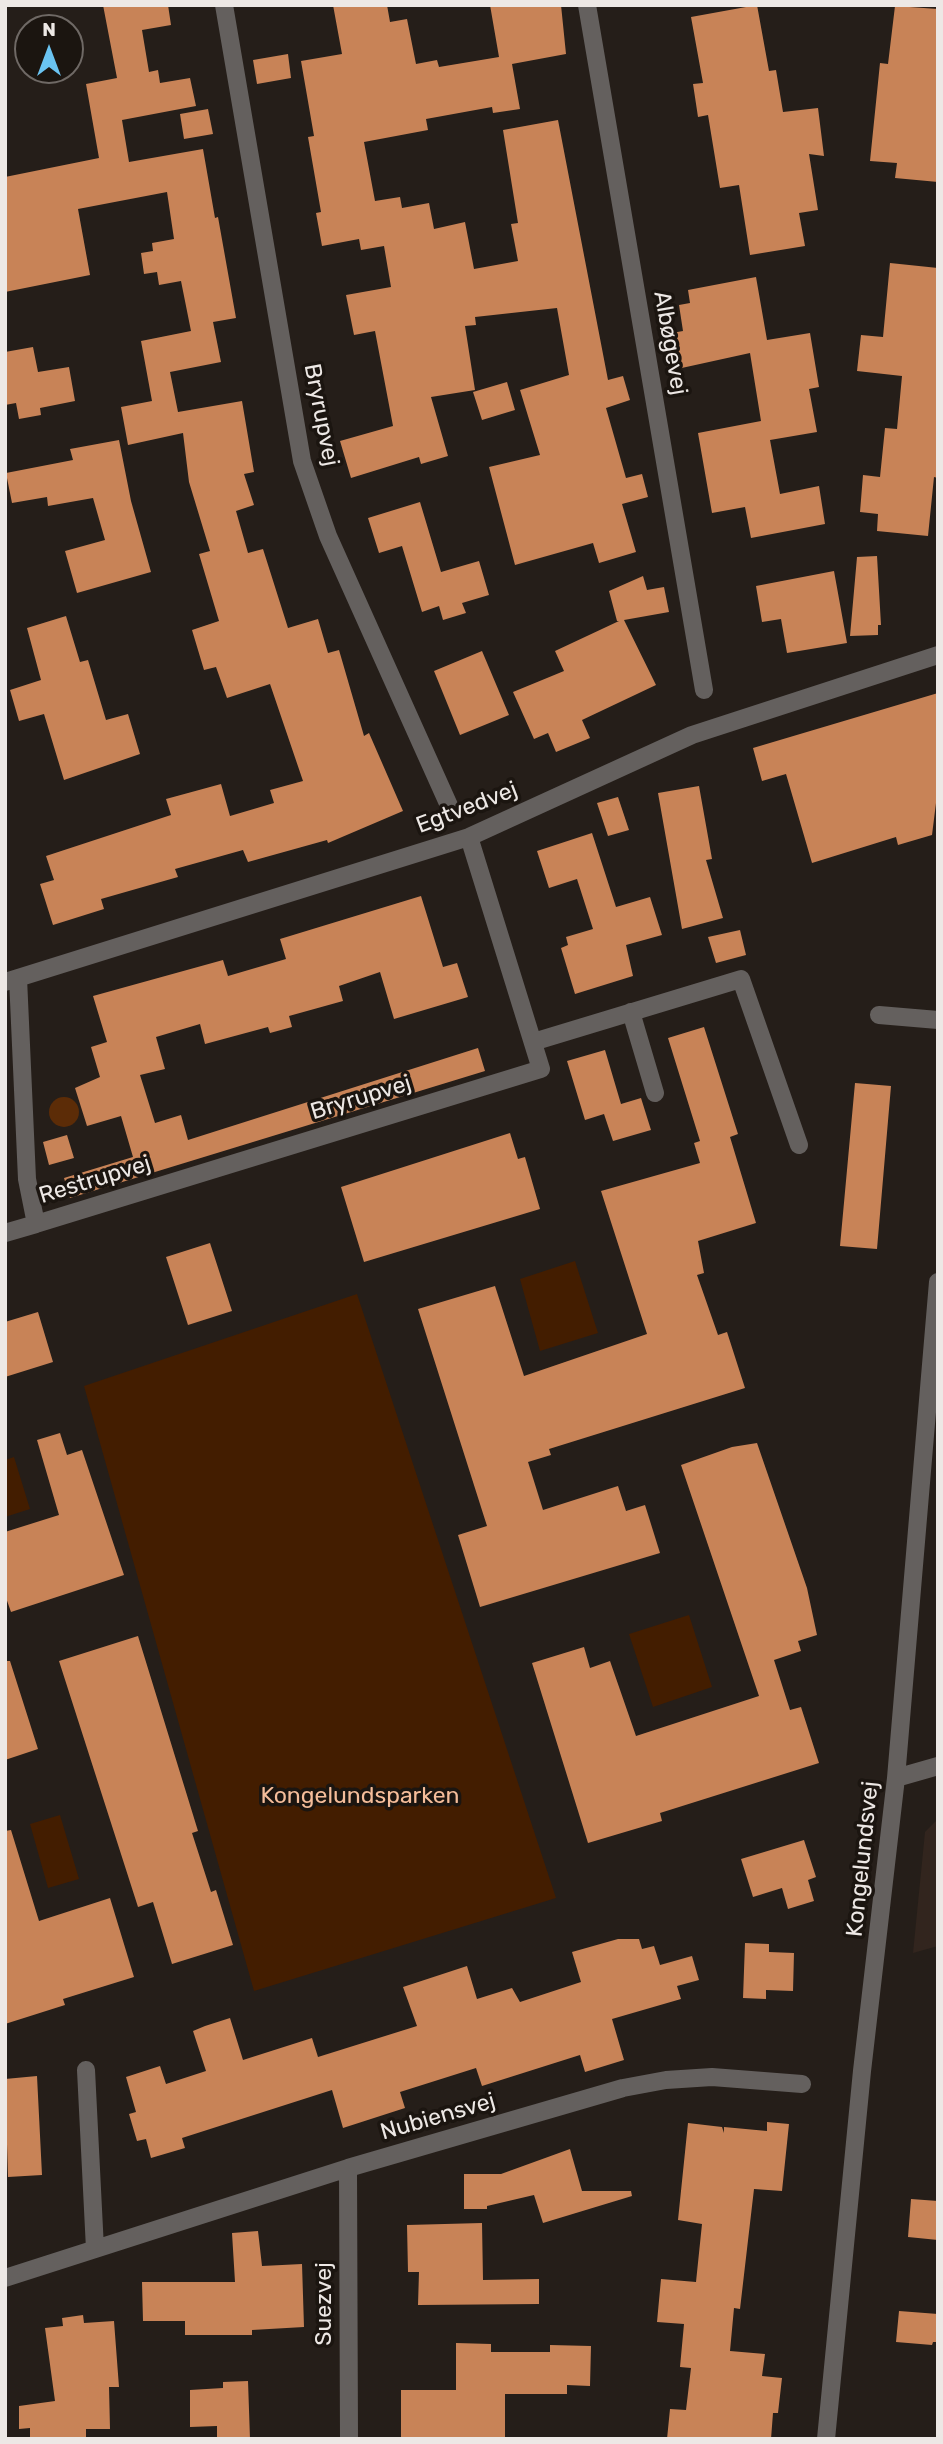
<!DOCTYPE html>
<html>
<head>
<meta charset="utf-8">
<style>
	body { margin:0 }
	#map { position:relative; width:943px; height:2444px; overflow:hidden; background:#251e19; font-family:Rubik,sans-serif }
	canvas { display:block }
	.frame { position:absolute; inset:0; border:7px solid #ede8e5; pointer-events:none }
	.north { position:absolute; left:14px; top:14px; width:70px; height:70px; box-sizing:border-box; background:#1b1510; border:2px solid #6f6965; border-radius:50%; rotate:0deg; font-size:19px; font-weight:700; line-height:28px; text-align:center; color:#ede8e5 }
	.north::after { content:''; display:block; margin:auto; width:24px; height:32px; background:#6ac3f1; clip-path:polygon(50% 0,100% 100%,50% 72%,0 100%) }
</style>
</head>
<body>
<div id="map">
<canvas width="943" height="2444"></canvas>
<div class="frame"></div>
<div class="north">N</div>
</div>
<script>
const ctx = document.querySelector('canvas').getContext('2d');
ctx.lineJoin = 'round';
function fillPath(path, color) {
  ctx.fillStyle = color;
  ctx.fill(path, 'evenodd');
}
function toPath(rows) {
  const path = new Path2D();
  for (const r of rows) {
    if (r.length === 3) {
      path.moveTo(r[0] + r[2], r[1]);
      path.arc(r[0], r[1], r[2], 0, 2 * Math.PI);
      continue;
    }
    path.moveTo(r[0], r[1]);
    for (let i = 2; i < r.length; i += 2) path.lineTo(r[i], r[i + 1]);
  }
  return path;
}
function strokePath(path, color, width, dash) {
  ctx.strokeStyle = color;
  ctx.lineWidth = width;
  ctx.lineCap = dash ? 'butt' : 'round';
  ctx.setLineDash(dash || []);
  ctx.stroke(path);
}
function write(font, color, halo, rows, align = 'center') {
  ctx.font = font + ' Rubik,sans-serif';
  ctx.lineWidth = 7;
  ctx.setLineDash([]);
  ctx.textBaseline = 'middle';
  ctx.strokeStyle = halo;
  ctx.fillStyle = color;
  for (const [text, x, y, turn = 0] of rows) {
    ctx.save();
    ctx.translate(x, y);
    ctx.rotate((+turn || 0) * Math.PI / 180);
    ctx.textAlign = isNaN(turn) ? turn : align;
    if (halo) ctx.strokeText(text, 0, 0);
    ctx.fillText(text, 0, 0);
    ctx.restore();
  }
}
const built = toPath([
	[938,1819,938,1946,913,1953,925,1832]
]);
const green = toPath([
	[575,1261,598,1333,540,1351,520,1279],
	[357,1294,556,1898,254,1991,84,1386],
	[14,1457,30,1509,5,1517,5,1460],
	[689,1615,712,1687,653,1707,629,1634],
	[60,1815,79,1879,48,1888,30,1824]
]);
const water = toPath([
	[64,1112,15]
]);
const building = toPath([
	[103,5,168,5,171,25,142,30,149,72,158,70,160,83,190,78,196,106,122,120,129,162,203,149,215,218,218,217,236,318,213,322,221,362,170,372,178,412,242,401,254,472,244,474,254,505,236,511,248,553,263,549,288,628,318,619,328,653,339,650,364,736,369,733,403,811,328,843,327,840,248,862,243,850,175,869,178,877,101,899,104,909,53,925,40,884,54,880,46,856,171,815,166,799,221,784,230,816,274,803,270,790,303,781,270,684,227,698,216,667,204,670,192,630,219,621,199,554,210,551,189,482,183,433,128,445,121,407,152,401,141,341,191,331,181,281,159,285,157,272,144,274,141,253,153,251,152,243,174,239,167,192,78,209,90,275,5,292,5,177,99,158,86,84,117,78],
	[333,5,387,5,390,22,407,19,416,64,437,60,439,67,499,57,490,5,561,5,566,54,512,64,520,109,493,113,492,107,426,119,428,130,364,142,375,201,400,197,402,208,429,203,434,229,465,222,474,269,518,261,511,224,518,223,503,130,558,120,608,380,623,376,630,400,606,408,626,478,642,474,648,497,622,504,636,552,599,563,593,543,515,565,489,467,540,455,520,390,569,375,557,308,475,317,476,325,465,326,475,390,431,397,448,456,421,464,419,457,351,478,340,441,393,426,375,331,354,335,346,295,391,287,384,246,361,250,359,239,322,246,316,213,321,212,308,137,314,136,301,61,342,54],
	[757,5,769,71,776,70,783,112,818,108,824,156,809,154,818,210,799,213,805,246,750,255,739,185,720,188,708,115,698,117,693,84,703,83,691,17],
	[895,6,938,9,938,182,895,178,897,163,870,161,880,63,888,64],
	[288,54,291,78,257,84,253,60],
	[208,109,213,134,184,139,180,114],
	[890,263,938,268,938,478,934,477,928,536,877,531,878,514,860,512,863,475,880,477,885,428,897,429,902,376,857,371,861,335,883,337],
	[756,277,767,340,810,333,819,387,809,389,817,432,770,440,780,494,819,486,825,524,751,538,745,507,712,513,698,433,761,421,750,353,668,371,661,335,683,331,679,305,690,303,688,290],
	[33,347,38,372,69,367,75,401,40,408,41,415,19,419,16,403,5,405,5,352],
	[507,382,515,410,482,420,473,392],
	[119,440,131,501,151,572,77,593,65,551,105,540,93,498,48,506,47,497,12,503,6,473,73,460,70,449],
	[420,502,441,572,479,561,489,595,462,603,466,613,443,620,439,606,422,612,402,546,379,553,368,518],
	[877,556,881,625,878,625,878,635,850,636,857,557],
	[834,571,847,643,787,653,781,619,762,622,756,586],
	[643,576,647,590,664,587,669,612,624,620,656,685,582,720,590,738,556,752,548,733,534,739,513,692,564,671,555,651,619,621,617,621,609,591],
	[66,616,80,662,88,660,106,720,128,714,140,754,64,780,44,714,19,721,10,690,41,680,27,628],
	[482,651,509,715,460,735,434,671],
	[938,693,938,787,932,835,898,845,896,837,812,863,786,774,762,781,753,748],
	[699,786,712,859,706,860,723,918,682,929,658,793],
	[618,797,629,830,608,836,597,803],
	[592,833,616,907,650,897,662,935,626,945,633,976,575,994,561,948,568,945,566,937,593,929,577,879,549,888,537,851],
	[421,896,443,967,457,963,468,997,394,1019,380,972,339,986,343,1001,289,1016,292,1027,270,1033,268,1027,205,1044,200,1024,156,1037,165,1069,140,1075,155,1123,181,1115,188,1140,478,1048,485,1071,70,1198,64,1178,133,1157,121,1116,87,1126,75,1088,100,1077,91,1047,107,1042,93,996,223,960,228,976,286,959,280,939],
	[740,930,746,955,716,963,708,937],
	[704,1027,738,1134,730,1137,756,1223,698,1241,704,1273,697,1275,718,1335,727,1332,745,1388,549,1449,551,1455,528,1462,543,1510,618,1486,626,1511,645,1505,660,1553,480,1607,458,1535,487,1526,418,1309,495,1286,524,1376,647,1334,601,1191,700,1163,694,1143,700,1141,668,1038],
	[605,1050,621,1104,641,1098,651,1130,613,1141,604,1114,585,1120,567,1061],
	[855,1083,891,1086,877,1249,840,1246],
	[510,1133,518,1159,525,1157,540,1209,364,1262,341,1187],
	[67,1135,74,1158,49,1165,43,1142],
	[210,1243,232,1311,188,1325,166,1257],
	[38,1312,53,1362,5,1377,5,1322],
	[60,1433,67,1455,82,1450,124,1575,11,1612,5,1595,5,1532,59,1515,37,1440],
	[757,1443,807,1588,817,1635,798,1641,801,1651,774,1660,790,1710,801,1707,819,1763,660,1813,662,1821,588,1843,532,1663,584,1647,590,1668,610,1661,636,1736,759,1696,681,1465,732,1447],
	[138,1636,198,1831,192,1833,211,1892,216,1890,233,1945,172,1964,153,1902,138,1907,59,1661],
	[5,1661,10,1661,38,1749,5,1760],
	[11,1830,39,1921,110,1898,134,1977,63,1999,65,2005,5,2024,5,1831],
	[804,1840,816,1877,808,1880,814,1901,788,1909,782,1888,753,1897,741,1859],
	[618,1939,639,1939,642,1949,654,1946,660,1965,692,1956,699,1980,677,1986,681,1999,612,2019,624,2060,585,2072,580,2055,482,2086,476,2068,400,2092,405,2108,343,2128,332,2090,182,2138,185,2148,151,2158,146,2139,137,2141,129,2114,136,2112,126,2077,160,2066,166,2084,206,2071,193,2031,205,2026,230,2018,243,2060,312,2038,318,2057,417,2026,403,1987,467,1966,477,1999,512,1988,520,2002,581,1982,572,1952],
	[745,1943,769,1944,769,1952,794,1953,793,1991,766,1990,766,1999,743,1998],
	[37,2076,42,2175,8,2177,5,2079],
	[767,2122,789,2124,782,2191,754,2189,740,2309,734,2308,730,2351,765,2354,762,2376,782,2378,778,2413,773,2413,771,2439,667,2439,670,2409,686,2410,691,2368,680,2367,684,2324,657,2322,661,2279,696,2282,702,2224,678,2220,688,2123,722,2127,724,2133,724,2127,767,2131],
	[570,2149,582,2191,631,2191,632,2196,543,2223,534,2195,487,2206,487,2209,464,2209,464,2174,501,2174],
	[911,2199,938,2201,938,2240,908,2237],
	[482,2223,483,2280,539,2279,539,2304,418,2305,419,2272,408,2272,407,2225],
	[258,2231,262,2266,302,2264,304,2327,252,2330,252,2335,185,2335,185,2321,143,2321,142,2282,235,2282,232,2233],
	[899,2311,938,2314,938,2342,933,2342,932,2345,896,2342],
	[83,2315,84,2323,114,2321,119,2387,109,2387,110,2429,86,2429,86,2439,30,2439,30,2428,19,2429,19,2406,55,2401,45,2328,63,2326,62,2318],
	[456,2343,491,2344,491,2352,550,2352,550,2345,591,2346,590,2386,567,2385,567,2394,505,2394,505,2439,401,2439,401,2390,456,2390],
	[248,2381,250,2439,217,2439,217,2426,190,2427,190,2390,223,2388,223,2382]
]);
const minor = toPath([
	[224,5,302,461,328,536,451,810],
	[587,5,704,690],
	[18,978,27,1179,36,1224,541,1069,469,837],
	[5,982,469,837,692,735,938,655],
	[631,1012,655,1093],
	[879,1015,938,1020],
	[533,1042,741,979,799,1145],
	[5,1233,36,1224],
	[896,1778,938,1766],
	[86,2070,95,2249],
	[348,2168,349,2439],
	[5,2278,348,2168,623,2088,666,2080,712,2077,802,2084],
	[826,2439,862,2071,896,1778,938,1282]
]);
const streetNames = [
	["Albøgevej",670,343,80],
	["Bryrupvej",321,415,79],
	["Egtvedvej",467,808,-21],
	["Bryrupvej",361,1098,-17],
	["Restrupvej",95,1180,-17],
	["Kongelundsvej",863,1859,-84],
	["Nubiensvej",438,2117,-16],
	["Suezvej",324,2304,-90]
];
const parkNames = [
	["Kongelundsparken",360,1796]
];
fillPath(built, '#32251e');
fillPath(green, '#431d00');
fillPath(water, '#5c2c07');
fillPath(building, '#c88357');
strokePath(minor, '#64605e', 18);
write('23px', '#ede8e5', '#1b1510', streetNames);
write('23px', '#f5bd9a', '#1b1510', parkNames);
</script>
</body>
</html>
